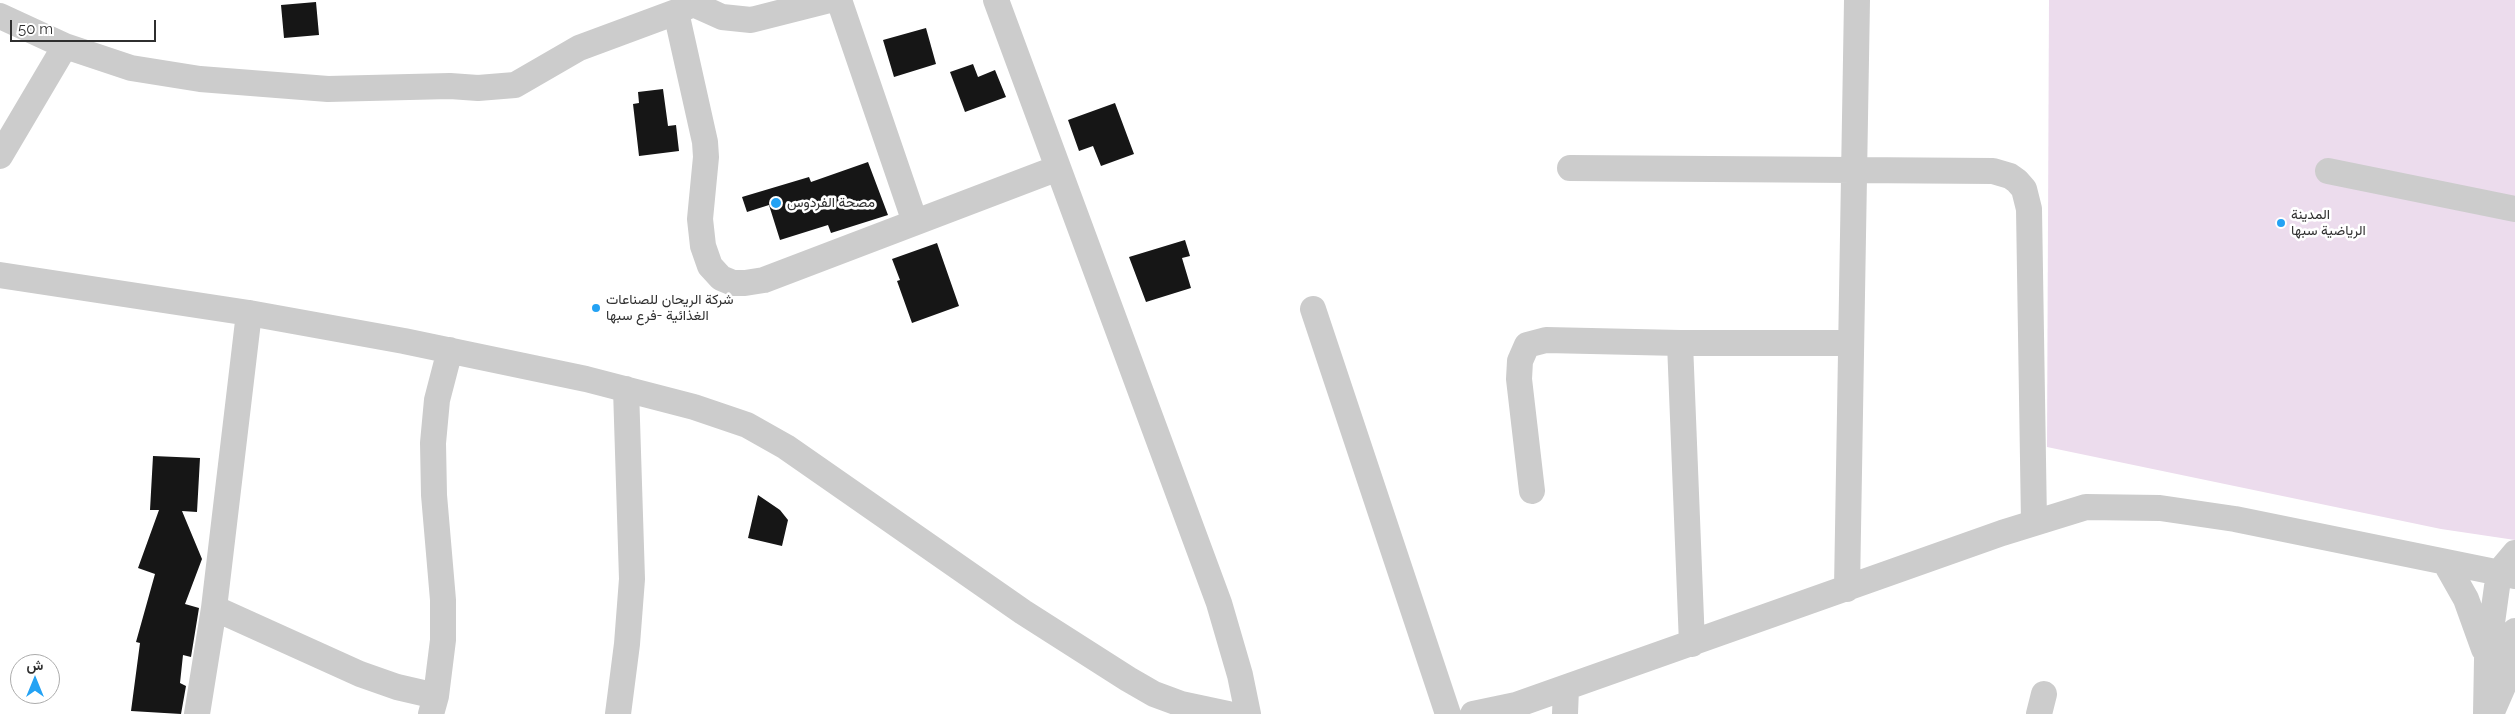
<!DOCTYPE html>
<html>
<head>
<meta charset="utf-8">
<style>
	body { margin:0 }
	#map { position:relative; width:2515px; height:714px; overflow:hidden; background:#fff; font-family:Raleway,Vazirmatn,sans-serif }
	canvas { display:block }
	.north { position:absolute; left:10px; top:654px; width:50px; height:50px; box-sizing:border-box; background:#fff; border:1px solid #acacac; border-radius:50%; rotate:0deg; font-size:14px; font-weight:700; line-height:20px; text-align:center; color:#2f2f2f }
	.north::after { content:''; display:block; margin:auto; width:18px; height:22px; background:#23a2f4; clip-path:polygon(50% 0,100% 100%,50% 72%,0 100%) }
	.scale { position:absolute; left:10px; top:20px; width:146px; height:22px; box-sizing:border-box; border:2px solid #2f2f2f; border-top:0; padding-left:6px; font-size:15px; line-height:18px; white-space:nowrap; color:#2f2f2f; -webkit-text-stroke:4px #fff; paint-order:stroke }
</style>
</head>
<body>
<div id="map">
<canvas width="2515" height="714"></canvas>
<div class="north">ش</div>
<div class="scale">50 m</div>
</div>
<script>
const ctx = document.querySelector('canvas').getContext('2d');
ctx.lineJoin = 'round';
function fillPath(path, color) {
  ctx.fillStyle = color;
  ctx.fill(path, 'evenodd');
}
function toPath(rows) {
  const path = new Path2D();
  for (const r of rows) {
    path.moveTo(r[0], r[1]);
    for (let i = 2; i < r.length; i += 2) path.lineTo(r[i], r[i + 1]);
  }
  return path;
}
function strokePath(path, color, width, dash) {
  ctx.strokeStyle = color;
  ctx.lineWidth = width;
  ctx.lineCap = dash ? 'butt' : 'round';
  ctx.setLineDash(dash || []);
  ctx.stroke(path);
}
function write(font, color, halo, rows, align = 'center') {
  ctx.font = font + ' Raleway,Vazirmatn,sans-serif';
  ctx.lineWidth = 5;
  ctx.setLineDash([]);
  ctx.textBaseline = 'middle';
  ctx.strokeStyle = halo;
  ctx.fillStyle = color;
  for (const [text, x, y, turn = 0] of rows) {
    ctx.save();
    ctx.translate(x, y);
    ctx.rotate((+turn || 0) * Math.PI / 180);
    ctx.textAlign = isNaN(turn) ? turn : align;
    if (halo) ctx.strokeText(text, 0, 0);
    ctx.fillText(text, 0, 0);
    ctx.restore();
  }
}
const green = toPath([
	[2049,0,2515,0,2515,540,2441,529,2047,447]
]);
const building = toPath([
	[316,2,319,35,284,38,281,5],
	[926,28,936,64,894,77,883,40],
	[973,64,978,77,995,70,1006,97,965,112,950,72],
	[663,89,668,126,676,125,679,151,639,156,633,104,639,103,638,92],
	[1115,103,1134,154,1101,166,1093,146,1079,151,1068,120],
	[868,162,888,215,831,233,828,225,780,240,769,205,747,212,742,197,809,177,811,182],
	[1185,240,1190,256,1182,258,1191,288,1146,302,1129,257],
	[937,243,959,306,912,323,897,281,900,280,892,259],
	[153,456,200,458,197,512,182,511,202,559,185,604,199,608,191,657,183,655,180,683,186,686,181,714,131,711,140,643,136,642,155,574,138,568,159,510,150,510],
	[758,495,780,510,788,520,782,546,748,538]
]);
const minor = toPath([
	[839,0,915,222],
	[996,0,1219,603,1240,675,1248,714],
	[693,4,722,17,751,20,830,0],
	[676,12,705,142,706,157,700,219,703,246,710,266,721,278,733,283,745,283,764,280,1058,168],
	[0,16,65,46,131,68,200,79,328,89,450,86,478,88,515,85,579,48,676,12,701,0],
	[0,156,65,46],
	[1570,168,1993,171,2010,176,2017,181,2024,189,2029,209,2034,522],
	[2328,171,2515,209],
	[0,275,249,313,404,341,586,379,694,407,747,425,786,447,1023,612,1128,679,1154,694,1181,704,1228,714],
	[1313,309,1448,714],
	[1680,343,1692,644],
	[1532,491,1519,379,1520,361,1527,345,1546,340,1680,343,1851,343],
	[2445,562,2466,599,2484,649],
	[1847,589,1857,0],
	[214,608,360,674,397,687,436,696],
	[197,714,214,608,249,313],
	[431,714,436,696,443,640,443,600,434,495,433,443,437,400,450,350],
	[618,714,627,644,632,579,626,389],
	[1473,714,1516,705,2002,533,2086,507,2160,508,2235,519,2515,576],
	[1565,714,1566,688],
	[2039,714,2044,694],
	[2486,714,2487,659,2499,572,2515,553],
	[2491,714,2508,675,2515,631]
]);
const markers = [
	[776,203,6,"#23a2f4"],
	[2281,223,5,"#23a2f4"],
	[596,308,5,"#23a2f4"]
];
const poiNames = [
	["مصحة الفردوس",787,203],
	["المدينة",2291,215],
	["الرياضية سبها",2291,231],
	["شركة الريحان للصناعات",606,300],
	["الغذائية -فرع سبها",606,316]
];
fillPath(green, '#ecdced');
fillPath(building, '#161616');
strokePath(minor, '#ccc', 26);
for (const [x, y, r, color] of markers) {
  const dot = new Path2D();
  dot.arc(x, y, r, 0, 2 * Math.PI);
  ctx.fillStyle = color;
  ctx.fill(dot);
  strokePath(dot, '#fff', 2);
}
write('14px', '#2f2f2f', '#fff', poiNames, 'left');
</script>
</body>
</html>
